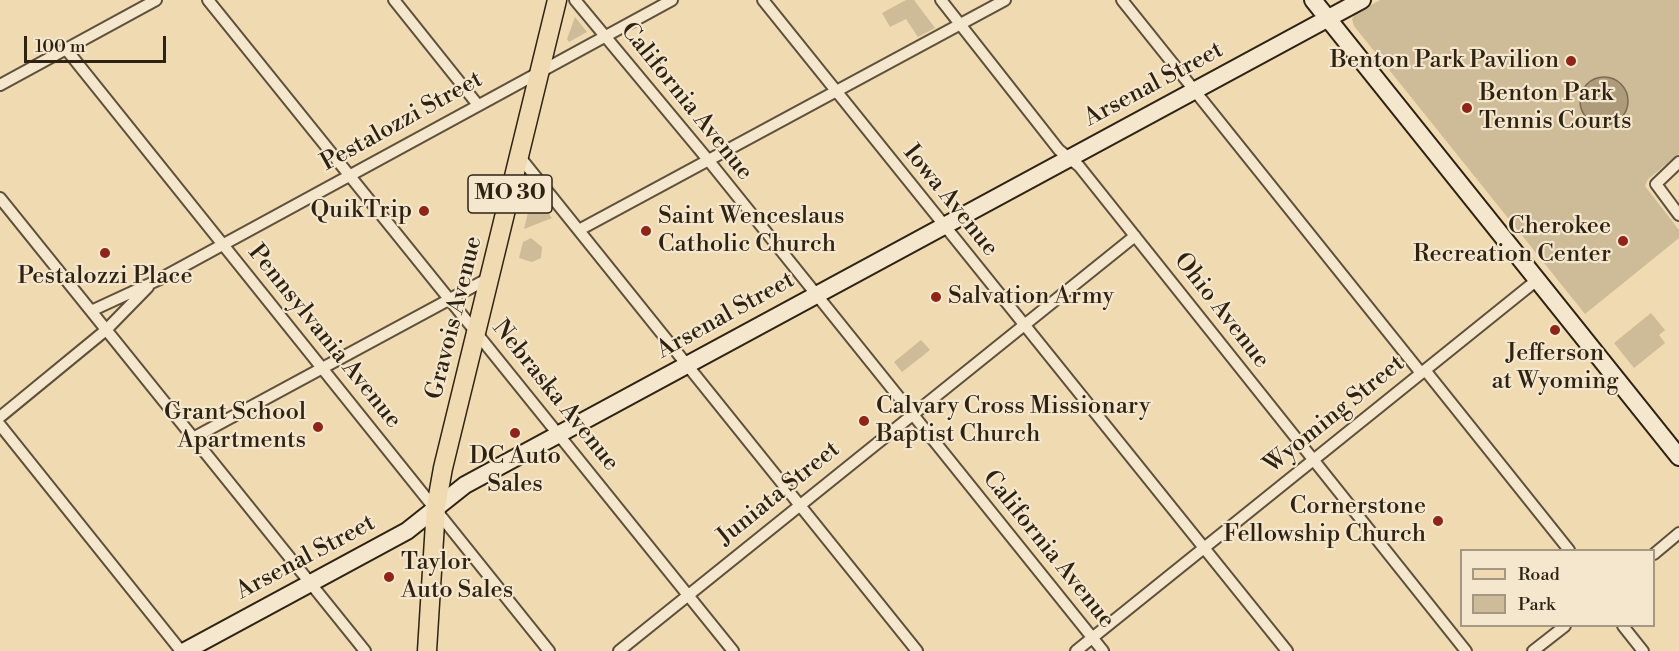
<!DOCTYPE html>
<html>
<head>
<meta charset="utf-8">
<style>
	body { margin:0 }
	#map { position:relative; width:1679px; height:651px; overflow:hidden; background:#efdab2; font-family:"Libre Bodoni",serif }
	canvas { display:block }
	.legend { position:absolute; left:1460px; top:549px; width:195px; height:78px; box-sizing:border-box; background:#f5e7cd; border:2px solid #a59882; margin:0; padding:8px 10px; list-style:none; font-size:18px; color:#2e2212 }
	.legend li { display:flex; align-items:center; gap:12px; height:30px }
	.legend b { width:30px; border:2px solid #a59882 }
	.scale { position:absolute; left:24px; top:36px; width:142px; height:27px; box-sizing:border-box; border:3px solid #2e2212; border-top:0; padding-left:8px; font-size:18px; line-height:21px; white-space:nowrap; color:#2e2212; -webkit-text-stroke:4px #f5e7cd; paint-order:stroke }
</style>
</head>
<body>
<div id="map">
<canvas width="1679" height="651"></canvas>
<ul class="legend">
<li><b style="height:8px;background:#efdab2"></b>Road</li>
<li><b style="height:16px;background:#cebb97"></b>Park</li>
</ul>
<div class="scale">100 m</div>
</div>
<script>
const ctx = document.querySelector('canvas').getContext('2d');
ctx.lineJoin = 'round';
function fillPath(path, color) {
  ctx.fillStyle = color;
  ctx.fill(path, 'evenodd');
}
function toPath(rows) {
  const path = new Path2D();
  for (const r of rows) {
    if (r.length === 3) {
      path.moveTo(r[0] + r[2], r[1]);
      path.arc(r[0], r[1], r[2], 0, 2 * Math.PI);
      continue;
    }
    path.moveTo(r[0], r[1]);
    for (let i = 2; i < r.length; i += 2) path.lineTo(r[i], r[i + 1]);
  }
  return path;
}
function strokePath(path, color, width, dash) {
  ctx.strokeStyle = color;
  ctx.lineWidth = width;
  ctx.lineCap = dash ? 'butt' : 'round';
  ctx.setLineDash(dash || []);
  ctx.stroke(path);
}
function write(font, color, halo, rows, align = 'center') {
  ctx.font = font + ' "Libre Bodoni",serif';
  ctx.lineWidth = 4.5;
  ctx.setLineDash([]);
  ctx.textBaseline = 'middle';
  ctx.strokeStyle = halo;
  ctx.fillStyle = color;
  for (const [text, x, y, turn = 0] of rows) {
    ctx.save();
    ctx.translate(x, y);
    ctx.rotate((+turn || 0) * Math.PI / 180);
    ctx.textAlign = isNaN(turn) ? turn : align;
    if (halo) ctx.strokeText(text, 0, 0);
    ctx.fillText(text, 0, 0);
    ctx.restore();
  }
}
const green = toPath([
	[906,0,914,0,935,28,918,37,906,19,890,27,882,13],
	[1380,0,1679,0,1679,154,1648,179,1645,186,1679,230,1679,238,1585,314,1354,26,1352,19,1355,14],
	[575,17,587,32,569,42,567,39],
	[535,197,552,218,524,229,531,200],
	[531,238,542,247,541,258,532,262,519,258,523,242],
	[1651,313,1665,330,1659,335,1665,343,1634,368,1614,343],
	[921,340,930,350,902,372,894,362]
]);
const water = toPath([
	[1604,101,24]
]);
const street = toPath([
	[208,0,733,651],
	[394,0,478,105],
	[575,0,709,161,1103,651],
	[763,0,1287,651],
	[941,0,1059,150,1079,166,1466,651],
	[1122,0,1421,373],
	[66,49,549,651],
	[0,85,156,0],
	[519,156,917,651],
	[1679,162,1656,184,1679,215],
	[0,198,365,651],
	[579,230,1005,0],
	[91,311,158,280,672,0],
	[1425,370,1569,550],
	[0,417,106,330,148,287],
	[0,425,181,651],
	[193,438,489,278],
	[1654,554,1679,533],
	[1623,626,1643,651],
	[619,651,1135,236],
	[1076,651,1537,280],
	[1533,651,1565,626]
]);
const secondary = toPath([
	[1313,0,1679,457],
	[185,651,407,531,465,485,1362,0]
]);
const primary = toPath([
	[427,651,436,507,443,468,557,0]
]);
const markers = [
	[1571,61,6,"#8f2418"],
	[1467,108,6,"#8f2418"],
	[424,211,6,"#8f2418"],
	[646,231,6,"#8f2418"],
	[1623,241,6,"#8f2418"],
	[105,253,6,"#8f2418"],
	[936,297,6,"#8f2418"],
	[1555,330,6,"#8f2418"],
	[864,421,6,"#8f2418"],
	[318,427,6,"#8f2418"],
	[515,433,6,"#8f2418"],
	[1438,521,6,"#8f2418"],
	[389,577,6,"#8f2418"]
];
const shields = [
	[510,194,84]
];
const shieldNames = [
	["MO 30",510,194]
];
const poiNames = [
	["Benton Park Pavilion",1559,61],
	["Benton Park",1479,94,"left"],
	["Tennis Courts",1479,122,"left"],
	["QuikTrip",412,211],
	["Saint Wenceslaus",658,217,"left"],
	["Catholic Church",658,245,"left"],
	["Cherokee",1611,227],
	["Recreation Center",1611,255],
	["Pestalozzi Place",105,277,"center"],
	["Salvation Army",948,297,"left"],
	["Jefferson",1555,354,"center"],
	["at Wyoming",1555,382,"center"],
	["Calvary Cross Missionary",876,407,"left"],
	["Baptist Church",876,435,"left"],
	["Grant School",306,413],
	["Apartments",306,441],
	["DC Auto",515,457,"center"],
	["Sales",515,485,"center"],
	["Cornerstone",1426,507],
	["Fellowship Church",1426,535],
	["Taylor",401,563,"left"],
	["Auto Sales",401,591,"left"]
];
const streetNames = [
	["Arsenal Street",1154,85,-28],
	["California Avenue",686,102,51],
	["Pestalozzi Street",402,122,-29],
	["Iowa Avenue",950,201,51],
	["Ohio Avenue",1221,311,52],
	["Arsenal Street",726,316,-29],
	["Gravois Avenue",455,318,-76],
	["Pennsylvania Avenue",324,337,51],
	["Nebraska Avenue",555,396,51],
	["Wyoming Street",1335,415,-39],
	["Juniata Street",779,494,-39],
	["California Avenue",1048,550,51],
	["Arsenal Street",306,558,-28]
];
fillPath(green, '#cebb97');
fillPath(water, '#ad9b7c');
strokePath(water, '#7a6b52', 1.5);
strokePath(street, '#5e503a', 14);
strokePath(secondary, '#2e2212', 20);
strokePath(primary, '#2e2212', 21);
strokePath(street, '#f5e7cd', 10);
strokePath(secondary, '#f5e7cd', 16);
strokePath(primary, '#efdab2', 18);
for (const [x, y, r, color] of markers) {
  const dot = new Path2D();
  dot.arc(x, y, r, 0, 2 * Math.PI);
  ctx.fillStyle = color;
  ctx.fill(dot);
  strokePath(dot, '#f5e7cd', 2);
}
for (const [x, y, w] of shields) {
  const box = new Path2D();
  box.roundRect(x - w / 2, y - 19, w, 38, 4.5);
  ctx.fillStyle = '#f5e7cd';
  ctx.fill(box);
  strokePath(box, '#2e2212', 1.5);
}
write('bold 22px', '#2e2212', null, shieldNames);
write('24px', '#2e2212', '#f5e7cd', poiNames, 'right');
write('24px', '#2e2212', '#f5e7cd', streetNames);
</script>
</body>
</html>
